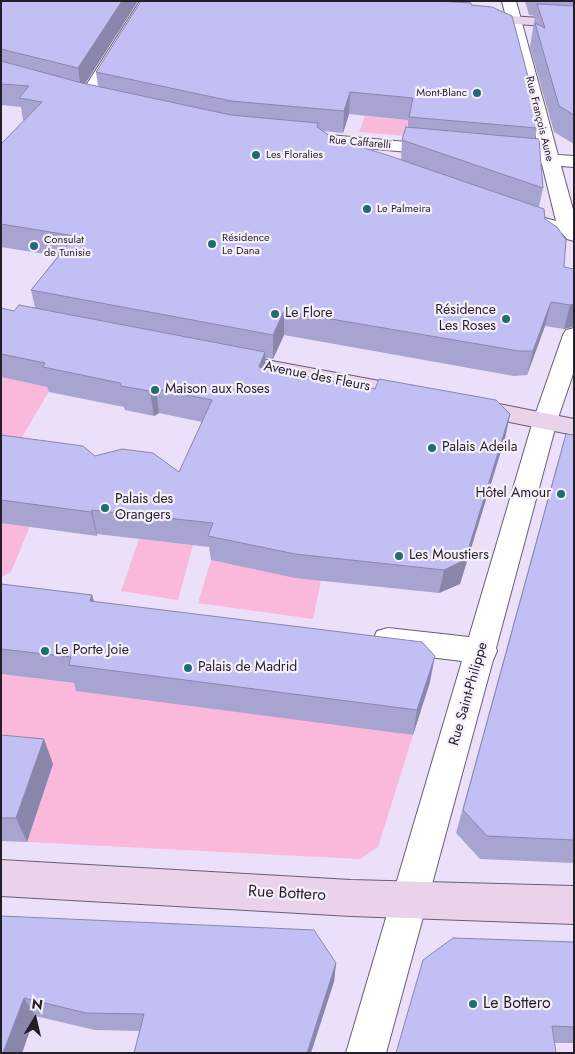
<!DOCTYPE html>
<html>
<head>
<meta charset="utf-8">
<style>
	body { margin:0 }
	#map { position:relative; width:575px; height:1054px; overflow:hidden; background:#ecdffa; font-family:Jost,sans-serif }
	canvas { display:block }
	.frame { position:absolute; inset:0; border:2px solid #231e28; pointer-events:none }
	.north { position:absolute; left:10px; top:994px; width:50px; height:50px; -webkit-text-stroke:4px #f5f0fb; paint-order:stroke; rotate:9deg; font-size:14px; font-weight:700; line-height:20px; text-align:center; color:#231e28 }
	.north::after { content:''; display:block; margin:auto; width:18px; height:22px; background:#231e28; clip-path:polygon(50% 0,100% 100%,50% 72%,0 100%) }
</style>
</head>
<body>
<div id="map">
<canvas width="575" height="1054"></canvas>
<div class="frame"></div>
<div class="north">N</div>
</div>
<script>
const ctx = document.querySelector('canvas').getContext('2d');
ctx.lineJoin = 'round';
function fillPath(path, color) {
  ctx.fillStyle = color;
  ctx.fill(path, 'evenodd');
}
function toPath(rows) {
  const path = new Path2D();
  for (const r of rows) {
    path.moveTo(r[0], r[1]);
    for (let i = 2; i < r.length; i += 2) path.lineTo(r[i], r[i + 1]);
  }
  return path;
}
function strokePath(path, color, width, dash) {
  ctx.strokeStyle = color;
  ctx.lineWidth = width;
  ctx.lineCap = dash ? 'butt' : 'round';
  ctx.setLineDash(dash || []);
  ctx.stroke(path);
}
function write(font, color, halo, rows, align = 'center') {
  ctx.font = font + ' Jost,sans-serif';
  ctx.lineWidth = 4.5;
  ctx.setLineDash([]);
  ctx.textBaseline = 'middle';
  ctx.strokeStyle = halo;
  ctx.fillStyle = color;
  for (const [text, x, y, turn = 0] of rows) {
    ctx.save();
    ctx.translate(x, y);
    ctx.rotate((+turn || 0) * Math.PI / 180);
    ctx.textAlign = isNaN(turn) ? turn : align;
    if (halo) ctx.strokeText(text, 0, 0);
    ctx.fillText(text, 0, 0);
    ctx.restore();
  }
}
const green = toPath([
	[365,116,422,121,419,137,359,132],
	[1,377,51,388,9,459,1,458],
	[1,522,30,526,11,572,1,577],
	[315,537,321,580,313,619,198,603,211,560,301,579],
	[139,539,193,545,178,600,121,591],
	[1,674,79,684,413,735,378,847,360,859,27,842,53,764,1,759]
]);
const street = toPath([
	[140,1,154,1,92,102,80,102,78,98,140,1],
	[502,1,516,1,558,155,574,156,574,167,561,166,574,213,574,241,567,239,562,233,537,230,515,222,512,218,515,214,522,212,556,221,542,164,503,160,497,159,494,155,497,151,503,150,540,153,502,1],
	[296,132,440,145,446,146,449,150,446,154,440,155,290,141,287,137,290,133,296,132],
	[574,328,574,371,557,421,496,648,497,651,493,660,386,1053,346,1053,462,661,388,652,377,649,373,640,377,631,388,628,469,637,533,421,563,335,566,330,574,328]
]);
const secondary = toPath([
	[476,14,574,20,574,28,471,21,469,18,476,14],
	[229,353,412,387,421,389,424,395,421,401,412,403,221,365,217,360,221,355,229,353],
	[474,399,574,419,574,435,465,413,462,407,465,401,474,399],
	[1,860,351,880,574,886,574,924,351,916,1,896,1,860]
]);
const wall = toPath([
	[1,1,138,1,85,84,98,86,96,72,141,1,470,1,471,5,537,128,535,139,543,188,539,207,545,219,564,267,574,269,574,327,564,329,545,326,527,375,514,376,284,335,273,359,265,358,266,368,510,414,505,438,460,584,439,593,295,578,211,560,209,547,97,534,97,536,1,523,1,435,95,456,179,472,202,422,159,413,154,416,125,410,124,407,49,392,47,387,1,377,1,308,14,311,35,308,31,290,58,256,1,247,1,144,25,120,23,120,21,107,1,105],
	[349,114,408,120,408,128,402,140,401,160,334,142,324,131,343,133],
	[525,1,574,1,574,144,554,132,530,47,535,16,529,15],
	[574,435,574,863,480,859,456,833,558,461],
	[1,584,92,595,94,601,430,682,413,735,76,691,74,683,1,674],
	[1,735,53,764,27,842,1,841],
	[1,916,336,963,334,982,140,1031,95,1030,35,1016,22,1053,1,1053],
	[574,942,574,1043,554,1043,396,1053]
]);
const shadedWall = toPath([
	[122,1,138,1,81,90,78,68],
	[350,92,349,114,343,133,344,111],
	[551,302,545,326,527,375,533,351],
	[574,304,574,326,564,329,570,305],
	[284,311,284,335,273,359,273,335],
	[265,352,266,377,259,367],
	[156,389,159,413,154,416,150,391],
	[510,414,505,438,460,584,439,593,444,570],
	[92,510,97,534,97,536,91,512],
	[92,595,99,622,90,601],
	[435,656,430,682,413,735,417,710],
	[44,739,53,764,27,842,16,818],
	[336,963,334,982,311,1053,307,1053],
	[24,998,35,1016,22,1053,3,1053]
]);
const building = toPath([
	[1,1,122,1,78,68,1,49,1,1],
	[141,1,436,1,471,3,471,5,492,7,512,16,535,103,537,128,409,117,413,98,350,92,344,111,231,101,96,72,141,1],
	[537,4,574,6,574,115,559,106,535,23,545,28,537,4],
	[1,61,82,83,231,115,318,123,317,127,334,139,333,142,351,144,384,154,544,209,545,219,557,227,566,240,564,267,574,269,574,304,570,305,551,302,533,351,519,351,284,311,273,335,31,290,75,236,1,224,1,144,42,102,19,98,29,86,1,84,1,61],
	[406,127,539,139,543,188,402,140,406,127],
	[19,305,265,352,259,367,375,389,379,379,496,400,510,414,465,560,444,570,295,554,208,536,213,523,92,510,91,512,1,500,1,435,83,446,95,456,122,449,153,453,179,472,212,400,156,389,150,391,121,386,120,383,43,367,45,363,1,354,1,308,14,311,19,305],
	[566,434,574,435,574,840,487,836,463,810,566,434],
	[1,584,92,595,90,601,422,642,435,656,417,710,69,665,71,657,1,649,1,584],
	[1,735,44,739,16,818,1,818,1,735],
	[1,916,314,930,336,963,307,1053,134,1053,144,1014,86,1013,24,998,3,1053,1,1053,1,916],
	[453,938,574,942,574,1027,552,1026,556,1053,396,1053,423,960,453,938]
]);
const markers = [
	[477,93,5,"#216b75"],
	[256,155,5,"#216b75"],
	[367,209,5,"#216b75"],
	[212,244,5,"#216b75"],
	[34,246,5,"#216b75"],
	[275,314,5,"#216b75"],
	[506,319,5,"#216b75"],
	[155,390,5,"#216b75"],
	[432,448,5,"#216b75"],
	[561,494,5,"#216b75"],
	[105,508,5,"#216b75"],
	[399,556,5,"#216b75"],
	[45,651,5,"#216b75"],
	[188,668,5,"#216b75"],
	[473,1004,5,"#216b75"]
];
const farPoinames = [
	["Mont-Blanc",467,93,"right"],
	["Les Floralies",266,155],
	["Le Palmeira",377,209],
	["Résidence",222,238],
	["Le Dana",222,251],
	["Consulat",44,240],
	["de Tunisie",44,253]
];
const farStreetnames = [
	["Rue François Aune",539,119,76],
	["Rue Caffarelli",360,143,5]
];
const poiNames = [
	["Résidence",496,311,"right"],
	["Les Roses",496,327,"right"],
	["Le Flore",285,314],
	["Maison aux Roses",165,390],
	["Palais Adeila",442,448],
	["Hôtel Amour",551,494,"right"],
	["Palais des",115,500],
	["Orangers",115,516],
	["Les Moustiers",409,556],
	["Le Porte Joie",55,651],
	["Palais de Madrid",198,668]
];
const streetNames = [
	["Avenue des Fleurs",317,377,11],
	["Rue Saint-Philippe",469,694,-74]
];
const nearStreetnames = [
	["Rue Bottero",287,894,3]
];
const nearPoinames = [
	["Le Bottero",483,1004]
];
fillPath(green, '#fab8db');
strokePath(street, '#685d74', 2);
strokePath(secondary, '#685d74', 2);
fillPath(street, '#fff');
fillPath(secondary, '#ead3ea');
fillPath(wall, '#a7a4d2');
fillPath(shadedWall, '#8886ab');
fillPath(building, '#c2bff4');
strokePath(building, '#8886ab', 1);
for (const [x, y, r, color] of markers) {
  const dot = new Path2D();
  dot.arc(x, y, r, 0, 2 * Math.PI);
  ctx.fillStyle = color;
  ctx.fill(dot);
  strokePath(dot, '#f5f0fb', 2);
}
write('11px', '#231e28', '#f5f0fb', farPoinames, 'left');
write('11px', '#231e28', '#f5f0fb', farStreetnames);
write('14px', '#231e28', '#f5f0fb', poiNames, 'left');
write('14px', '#231e28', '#f5f0fb', streetNames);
write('16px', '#231e28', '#f5f0fb', nearStreetnames);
write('16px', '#231e28', '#f5f0fb', nearPoinames, 'left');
</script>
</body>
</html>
